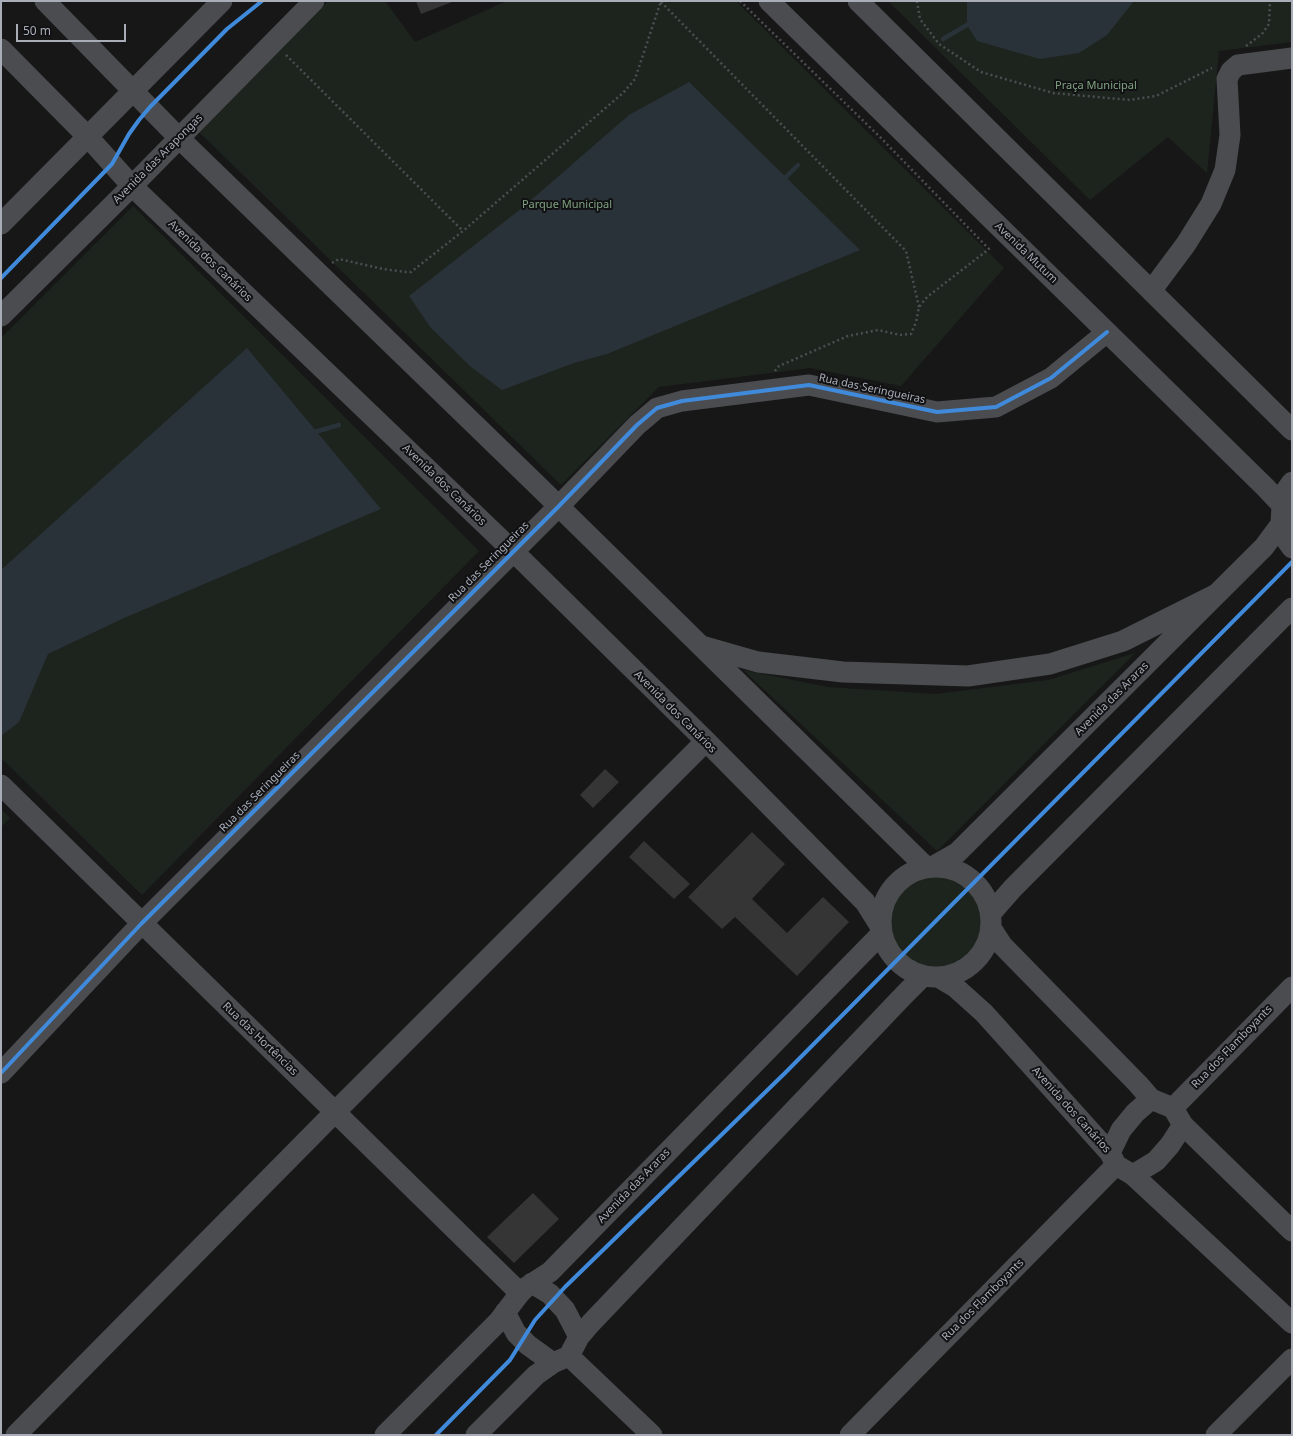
<!DOCTYPE html>
<html>
<head>
<meta charset="utf-8">
<style>
	body { margin:0 }
	#map { position:relative; width:1293px; height:1436px; overflow:hidden; background:#171717; font-family:"Noto Sans",sans-serif }
	canvas { display:block }
	.frame { position:absolute; inset:0; border:2px solid #a8adb8; pointer-events:none }
	.scale { position:absolute; left:16px; top:24px; width:110px; height:18px; box-sizing:border-box; border:2px solid #a8adb8; border-top:0; padding-left:5px; font-size:12px; line-height:14px; white-space:nowrap; color:#a8adb8; -webkit-text-stroke:3px #111113; paint-order:stroke }
</style>
</head>
<body>
<div id="map">
<canvas width="1293" height="1436"></canvas>
<div class="frame"></div>
<div class="scale">50 m</div>
</div>
<script>
const ctx = document.querySelector('canvas').getContext('2d');
ctx.lineJoin = 'round';
function fillPath(path, color) {
  ctx.fillStyle = color;
  ctx.fill(path, 'evenodd');
}
function toPath(rows) {
  const path = new Path2D();
  for (const r of rows) {
    if (r.length === 3) {
      path.moveTo(r[0] + r[2], r[1]);
      path.arc(r[0], r[1], r[2], 0, 2 * Math.PI);
      continue;
    }
    path.moveTo(r[0], r[1]);
    for (let i = 2; i < r.length; i += 2) path.lineTo(r[i], r[i + 1]);
  }
  return path;
}
function strokePath(path, color, width, dash) {
  ctx.strokeStyle = color;
  ctx.lineWidth = width;
  ctx.lineCap = dash ? 'butt' : 'round';
  ctx.setLineDash(dash || []);
  ctx.stroke(path);
}
function write(font, color, halo, rows, align = 'center') {
  ctx.font = font + ' "Noto Sans",sans-serif';
  ctx.lineWidth = 4;
  ctx.setLineDash([]);
  ctx.textBaseline = 'middle';
  ctx.strokeStyle = halo;
  ctx.fillStyle = color;
  for (const [text, x, y, turn = 0] of rows) {
    ctx.save();
    ctx.translate(x, y);
    ctx.rotate((+turn || 0) * Math.PI / 180);
    ctx.textAlign = isNaN(turn) ? turn : align;
    if (halo) ctx.strokeText(text, 0, 0);
    ctx.fillText(text, 0, 0);
    ctx.restore();
  }
}
const green = toPath([
	[328,1,385,1,415,42,507,1,736,1,1004,268,901,386,810,368,659,387,561,485,199,132],
	[888,1,1292,1,1292,42,1219,51,1207,173,1168,137,1090,200],
	[133,206,479,551,142,895,1,758,1,338],
	[1135,653,937,851,743,670,828,687,936,694,1048,680],
	[1,809,10,818,1,827],
	[936,922,47]
]);
const water = toPath([
	[967,1,1134,1,1107,35,1079,53,1040,59,977,41,967,25],
	[689,82,860,250,607,354,574,363,502,390,470,366,431,328,409,296,522,208,629,115],
	[247,348,381,509,124,618,48,654,19,722,1,736,1,570]
]);
const stream = toPath([
	[943,39,972,22],
	[783,180,798,165],
	[311,433,339,425]
]);
const building = toPath([
	[416,1,452,1,452,2,421,14],
	[605,769,619,782,593,808,580,795],
	[752,832,785,864,752,899,787,933,823,897,849,922,797,976,735,917,722,929,688,897],
	[644,841,690,884,674,899,629,857],
	[533,1193,559,1219,514,1263,487,1237]
]);
const path = toPath([
	[740,1,881,138,989,249,927,297,919,307,916,322,911,334,900,335,878,330,848,336,779,366,775,371],
	[917,1,920,19,939,44,981,72,1053,93,1130,100,1156,96,1212,68],
	[661,2,906,251,919,307],
	[1246,46,1262,34,1269,24,1270,1],
	[286,55,463,231],
	[332,263,339,259,383,269,406,272,411,272,463,231,623,93,635,79,661,1]
]);
const minor = toPath([
	[45,1,179,138,535,483,926,867],
	[769,1,1265,487,1282,505],
	[858,1,1292,430],
	[1,49,88,137,132,186,513,551,706,741,865,902,880,926],
	[1,224,222,1],
	[1151,291,1186,244,1211,204,1225,170,1230,135,1227,79,1231,71,1238,65,1292,58],
	[1,316,132,186,314,1],
	[1292,482,1287,489,1282,505,1281,524,1287,541,1292,548],
	[702,646,758,662,843,672,968,676,1050,664,1123,641,1217,594],
	[1,785,520,1293],
	[934,866,957,853,1264,547,1281,524],
	[936,922,55],
	[991,913,1013,888,1292,608],
	[991,928,1002,945,1138,1084,1151,1099,1173,1108,1183,1125,1292,1231],
	[938,977,955,987,984,1013,1110,1153,1116,1165,1133,1175,1292,1323],
	[1,1073,142,923,559,506,637,425,657,408,682,401,809,385,937,412,996,407,1051,378,1107,332],
	[1173,1108,1292,987],
	[1110,1153,1121,1130,1135,1113,1151,1099],
	[1133,1175,1156,1161,1170,1145,1183,1125],
	[532,1283,550,1294,565,1310,579,1337],
	[505,1312,516,1333,528,1345,553,1363],
	[569,1356,652,1435],
	[16,1435,335,1112,706,741],
	[385,1435,498,1322,520,1293,525,1288,550,1272,881,934],
	[476,1435,536,1375,553,1363,569,1356,579,1337,591,1323,905,994,923,976],
	[850,1435,1116,1165],
	[1216,1435,1292,1359]
]);
const cycleway = toPath([
	[1,278,112,164,129,134,139,120,150,107,227,29,262,1],
	[1,1073,142,923,559,506,637,425,657,408,682,401,809,385,937,412,996,407,1051,378,1107,332],
	[436,1435,510,1360,535,1320,565,1287,785,1073,1292,562]
]);
const parkNames = [
	["Praça Municipal",1096,86],
	["Parque Municipal",567,205]
];
const streetNames = [
	["Avenida das Arapongas",158,159,-45],
	["Avenida Mutum",1026,253,44],
	["Avenida dos Canários",210,261,44],
	["Rua das Seringueiras",872,389,12],
	["Avenida dos Canários",444,485,44],
	["Rua das Seringueiras",489,562,-45],
	["Avenida das Araras",1112,699,-45],
	["Avenida dos Canários",675,712,45],
	["Rua das Seringueiras",260,792,-45],
	["Rua das Hortências",260,1039,44],
	["Rua dos Flamboyants",1232,1047,-46],
	["Avenida dos Canários",1071,1110,48],
	["Avenida das Araras",634,1186,-46],
	["Rua dos Flamboyants",983,1300,-45]
];
fillPath(green, '#1d241e');
fillPath(water, '#2a3239');
strokePath(stream, '#2a3239', 4.5);
fillPath(building, '#353536');
strokePath(path, '#4d4e52', 2.5, [2, 3]);
strokePath(minor, '#4b4c50', 21);
strokePath(cycleway, '#408adc', 4);
write('11px', '#7fa381', '#111113', parkNames);
write('11px', '#a8adb8', '#111113', streetNames);
</script>
</body>
</html>
